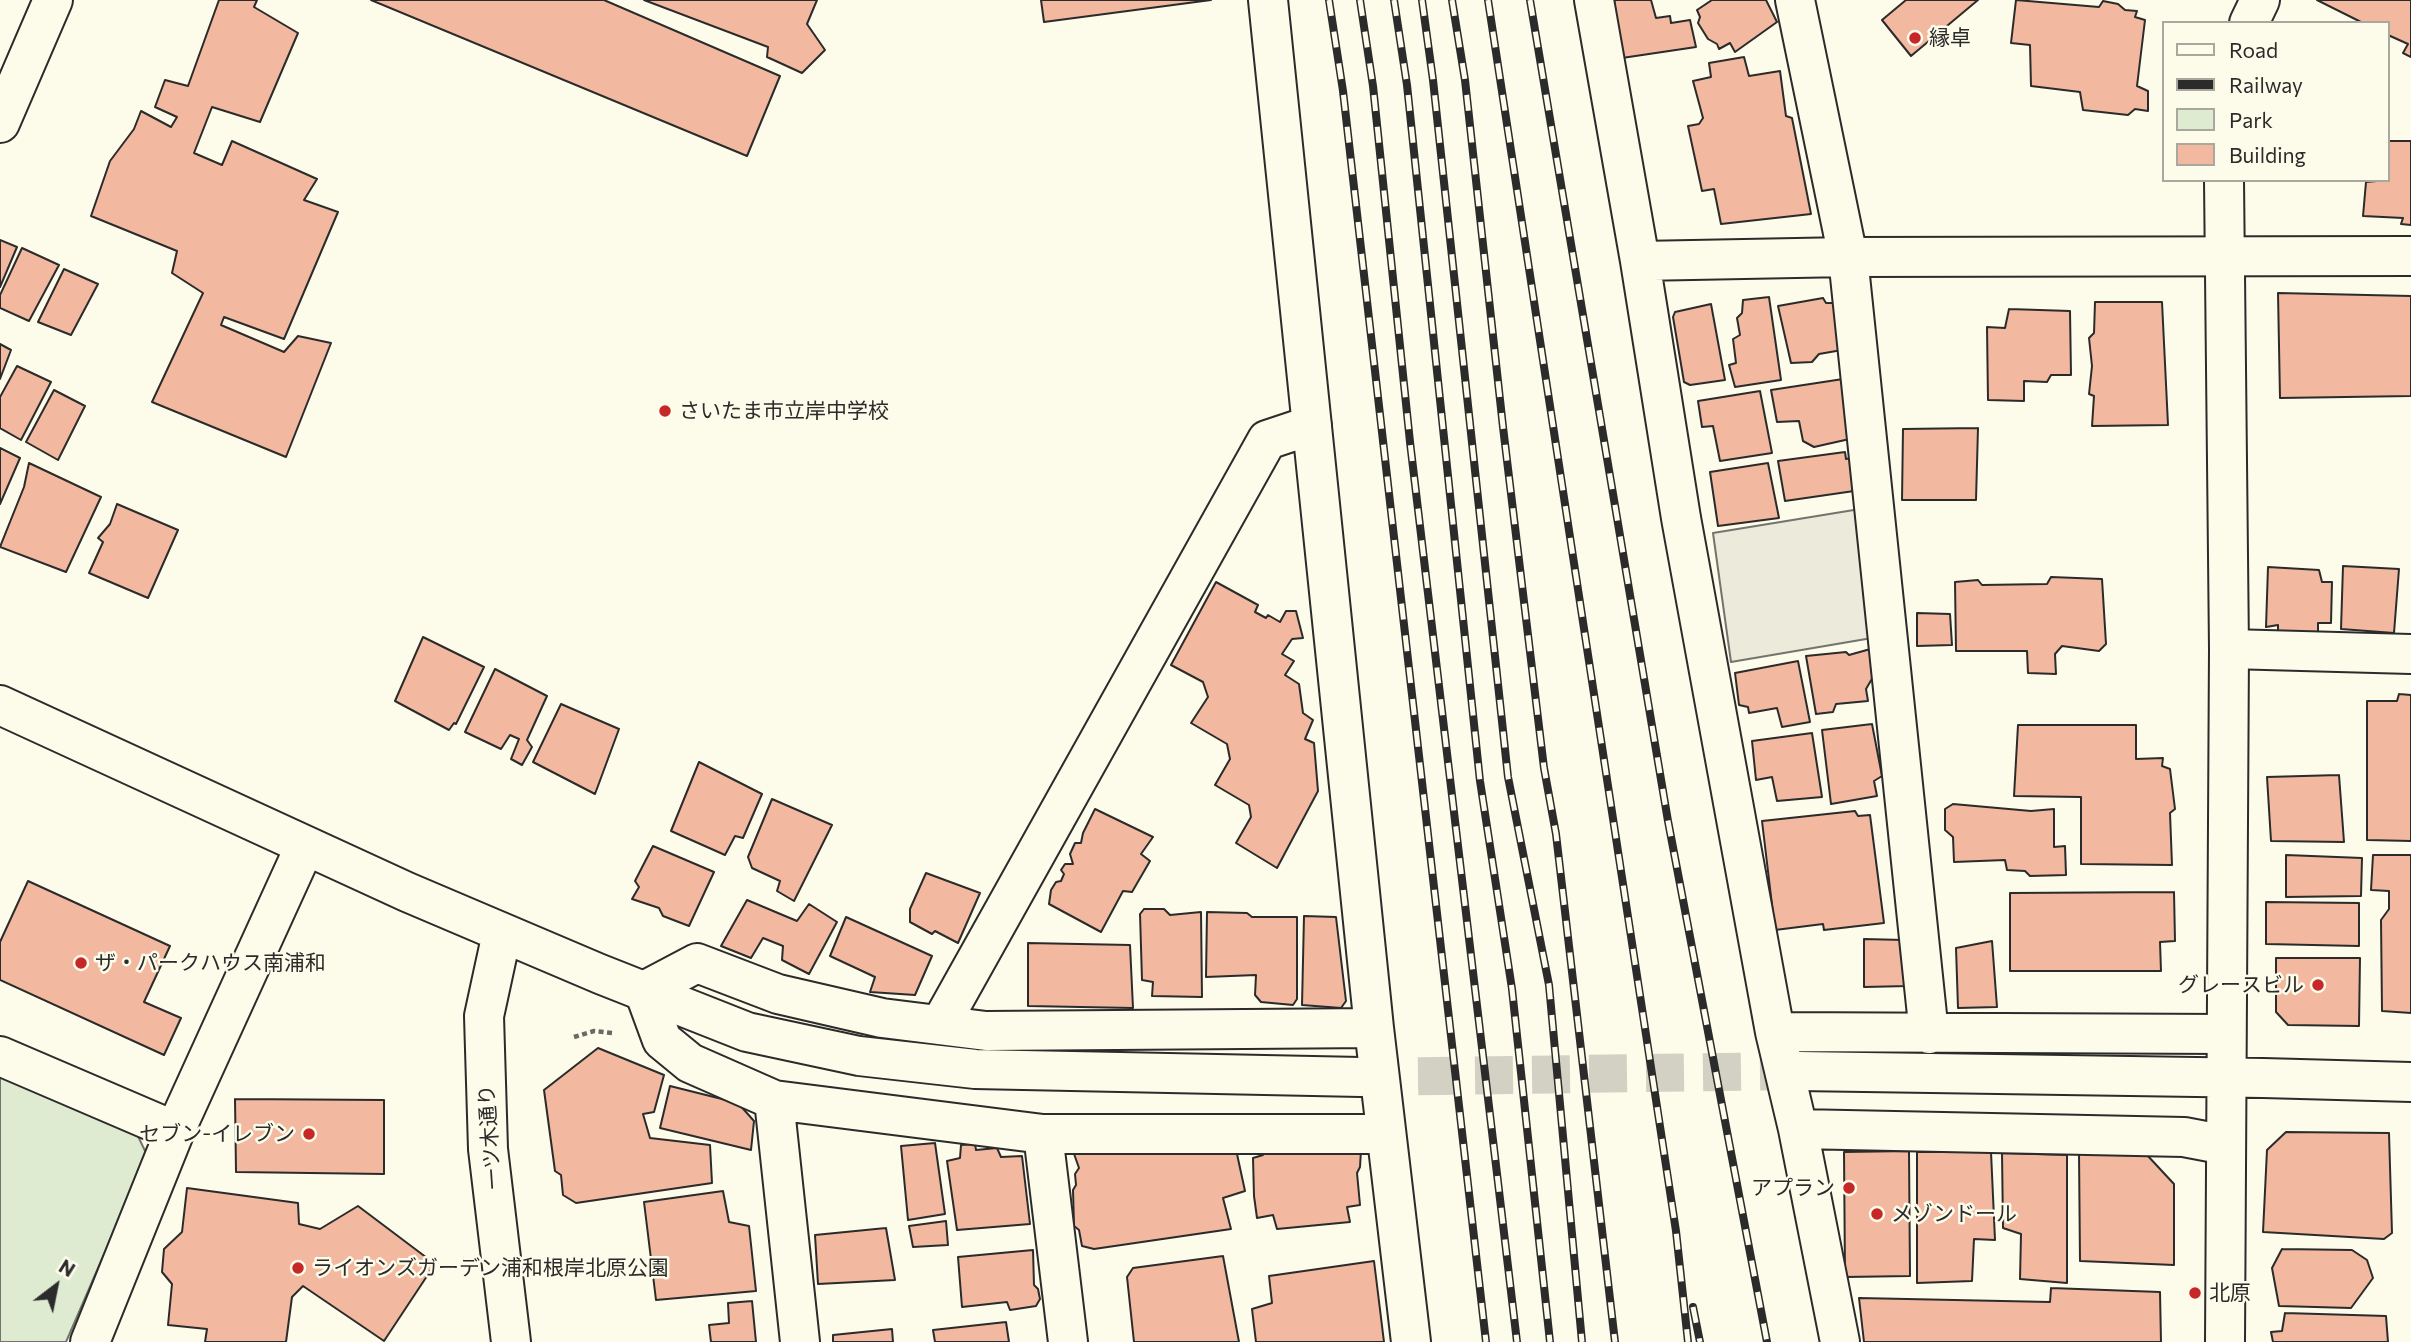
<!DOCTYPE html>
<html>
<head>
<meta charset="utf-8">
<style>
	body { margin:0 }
	#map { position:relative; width:2411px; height:1342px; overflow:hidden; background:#fdfbea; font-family:Commissioner,sans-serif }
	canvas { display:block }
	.legend { position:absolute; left:2162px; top:21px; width:228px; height:161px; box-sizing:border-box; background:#fdfbea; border:2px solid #a9a89e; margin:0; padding:9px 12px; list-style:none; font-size:21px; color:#2b2b2b }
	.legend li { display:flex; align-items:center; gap:14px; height:35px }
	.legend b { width:35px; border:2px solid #a9a89e }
	.north { position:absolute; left:21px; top:1251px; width:70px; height:70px; -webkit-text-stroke:5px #fdfbea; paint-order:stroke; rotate:32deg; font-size:19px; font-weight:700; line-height:28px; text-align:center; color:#2b2b2b }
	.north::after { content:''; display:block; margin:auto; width:24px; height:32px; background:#2b2b2b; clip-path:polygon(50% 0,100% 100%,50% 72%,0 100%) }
</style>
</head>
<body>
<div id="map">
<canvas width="2411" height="1342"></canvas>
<ul class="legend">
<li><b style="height:9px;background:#fdfbea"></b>Road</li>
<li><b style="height:9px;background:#2b2b2b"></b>Railway</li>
<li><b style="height:19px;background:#deebd1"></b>Park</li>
<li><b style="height:19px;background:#f2b8a0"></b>Building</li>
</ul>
<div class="north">N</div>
</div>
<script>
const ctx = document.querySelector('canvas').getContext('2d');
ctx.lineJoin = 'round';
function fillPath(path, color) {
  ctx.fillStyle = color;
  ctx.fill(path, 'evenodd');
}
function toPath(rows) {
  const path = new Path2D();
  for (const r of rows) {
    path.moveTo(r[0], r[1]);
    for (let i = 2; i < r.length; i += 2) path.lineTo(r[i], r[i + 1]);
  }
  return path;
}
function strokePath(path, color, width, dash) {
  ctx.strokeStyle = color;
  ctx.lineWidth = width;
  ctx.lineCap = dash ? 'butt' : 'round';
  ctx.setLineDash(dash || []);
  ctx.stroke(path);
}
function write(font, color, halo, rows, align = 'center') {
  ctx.font = font + ' Commissioner,"Noto Sans JP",sans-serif';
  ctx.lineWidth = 5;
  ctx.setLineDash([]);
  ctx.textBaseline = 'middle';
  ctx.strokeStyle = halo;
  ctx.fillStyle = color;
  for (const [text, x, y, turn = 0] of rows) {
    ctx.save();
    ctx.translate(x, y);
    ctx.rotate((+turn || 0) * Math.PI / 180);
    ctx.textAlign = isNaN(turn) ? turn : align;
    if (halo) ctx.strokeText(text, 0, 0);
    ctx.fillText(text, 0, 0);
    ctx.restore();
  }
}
const green = toPath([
	[0,1073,135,1130,147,1155,66,1342,0,1342,0,1073]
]);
const parking = toPath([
	[1860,509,1872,638,1731,662,1713,533,1860,509]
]);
const building = toPath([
	[219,0,257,0,254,7,298,33,260,122,212,107,194,153,222,165,232,141,317,179,304,200,338,212,284,339,224,317,221,325,284,352,298,336,331,343,286,457,152,402,203,293,172,273,177,251,91,216,110,161,134,129,141,111,171,127,177,117,155,107,165,80,188,86,219,0],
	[371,0,604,0,780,76,747,156,371,0],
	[644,0,817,0,807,24,825,50,802,73,767,57,768,47,644,0],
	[1041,0,1211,0,1044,22,1041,0],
	[1614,0,1651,0,1656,18,1670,16,1671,23,1690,20,1696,47,1622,58,1614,0],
	[1712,0,1766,0,1777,22,1735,52,1730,43,1719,49,1717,44,1708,39,1698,23,1700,17,1697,10,1712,0],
	[1906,0,1978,0,1911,56,1882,20,1906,0],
	[2016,0,2099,7,2103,1,2118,4,2125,10,2137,11,2135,17,2145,20,2137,86,2148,91,2148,111,2135,109,2128,115,2083,110,2080,92,2031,86,2030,45,2011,43,2016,0],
	[2317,0,2411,0,2411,57,2403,53,2408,44,2388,35,2388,23,2363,23,2317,0],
	[1744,57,1749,76,1780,71,1786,116,1792,118,1811,214,1721,224,1714,189,1702,191,1688,126,1699,124,1703,118,1693,81,1711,77,1709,63,1744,57],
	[2388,141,2411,141,2411,225,2401,224,2403,218,2363,216,2366,182,2388,180,2388,141],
	[0,240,17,247,0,287,0,240],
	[22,248,59,265,29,321,0,308,0,295,22,248],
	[64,269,98,284,71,335,38,322,64,269],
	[2278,293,2411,296,2411,396,2280,398,2278,293],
	[1769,297,1781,380,1735,387,1729,365,1736,363,1733,339,1740,335,1737,318,1742,313,1743,300,1769,297],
	[1823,298,1826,303,1834,303,1842,350,1819,354,1812,362,1791,363,1778,306,1823,298],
	[2095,302,2162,302,2168,425,2092,426,2094,396,2089,394,2092,366,2089,338,2094,333,2095,302],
	[1711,304,1725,380,1690,385,1684,382,1673,317,1675,312,1711,304],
	[2009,309,2070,311,2071,375,2051,375,2047,382,2024,381,2024,401,1988,400,1987,327,2005,328,2009,309],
	[0,344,11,350,0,379,0,344],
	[17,366,51,382,21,440,0,428,0,397,17,366],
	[1843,379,1854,438,1814,447,1803,441,1799,421,1777,422,1771,390,1843,379],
	[54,390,85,406,58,460,26,442,54,390],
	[1760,391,1772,453,1720,461,1713,426,1702,427,1698,401,1760,391],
	[1978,428,1976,500,1902,500,1903,429,1978,428],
	[0,448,20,458,0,504,0,448],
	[1845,452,1846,459,1854,457,1861,490,1785,501,1778,461,1845,452],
	[29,463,101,497,66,572,0,547,24,487,29,463],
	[1768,463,1779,518,1718,526,1710,472,1768,463],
	[117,504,178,530,148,598,89,573,103,542,98,538,110,524,117,504],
	[2343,566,2399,569,2394,633,2341,629,2343,566],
	[2268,567,2319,570,2322,582,2332,582,2331,623,2318,623,2318,636,2278,635,2278,625,2266,627,2268,567],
	[2051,577,2102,579,2106,644,2099,651,2062,646,2055,654,2056,674,2028,673,2027,651,1956,651,1955,582,1978,580,1982,585,2047,584,2051,577],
	[1216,582,1258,605,1255,612,1266,618,1268,615,1280,622,1286,611,1296,611,1303,638,1292,639,1282,654,1294,661,1285,675,1299,684,1303,713,1313,720,1305,739,1314,743,1318,791,1277,868,1236,843,1251,817,1249,805,1215,785,1230,759,1227,744,1191,723,1208,697,1203,682,1171,665,1216,582],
	[1917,613,1950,614,1952,645,1917,646,1917,613],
	[423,637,484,667,456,724,454,723,449,730,395,701,423,637],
	[1874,648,1873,677,1866,689,1868,701,1836,704,1833,712,1816,714,1806,656,1846,652,1849,655,1874,648],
	[1798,661,1810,722,1782,727,1777,708,1749,713,1748,707,1739,705,1735,673,1798,661],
	[495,669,547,696,527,740,532,747,522,765,511,759,519,739,510,735,501,749,465,732,495,669],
	[2399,694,2411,695,2411,841,2367,840,2367,701,2397,701,2399,694],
	[561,704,619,729,595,794,533,762,561,704],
	[1872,724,1882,776,1874,781,1877,796,1831,804,1822,730,1872,724],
	[2018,725,2136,725,2136,759,2163,758,2162,766,2170,769,2175,809,2170,813,2172,865,2081,864,2081,797,2014,796,2018,725],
	[1812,733,1822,797,1777,801,1772,777,1756,780,1752,741,1812,733],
	[699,762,762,794,743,838,735,836,725,855,671,831,699,762],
	[2339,775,2344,842,2271,841,2267,777,2339,775],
	[772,799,832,825,794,901,777,891,780,881,752,868,748,857,772,799],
	[1953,804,2031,811,2054,809,2054,847,2065,846,2066,875,2030,876,2025,871,2007,870,2005,860,1954,862,1953,837,1945,830,1945,809,1953,804],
	[1095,809,1153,837,1141,854,1150,861,1132,892,1123,891,1101,932,1049,904,1051,890,1056,882,1061,881,1064,874,1061,870,1065,864,1073,864,1070,854,1075,843,1081,843,1083,833,1095,809],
	[1855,811,1858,816,1870,815,1884,923,1824,930,1823,924,1775,930,1762,821,1855,811],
	[653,846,714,872,689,926,663,916,659,908,632,899,639,887,635,881,653,846],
	[2286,855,2362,858,2361,896,2286,897,2286,855],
	[2373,855,2411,855,2411,1013,2382,1011,2381,920,2389,909,2389,891,2371,890,2373,855],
	[926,873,980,893,958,943,935,931,932,934,910,922,910,909,926,873],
	[28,881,170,946,144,1002,181,1018,164,1055,0,980,0,942,28,881],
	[2174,892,2175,941,2160,942,2161,971,2010,971,2010,893,2174,892],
	[747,900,797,921,809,904,837,922,809,974,782,960,783,946,763,938,751,958,721,946,747,900],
	[2266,902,2359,903,2359,946,2266,944,2266,902],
	[1144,909,1164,909,1170,915,1201,912,1202,997,1152,996,1153,982,1142,980,1140,914,1144,909],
	[1207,912,1247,913,1252,917,1297,917,1297,999,1293,1005,1261,1002,1255,995,1256,975,1206,977,1207,912],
	[1304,916,1336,917,1346,1001,1341,1008,1302,1005,1304,916],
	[846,917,932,956,915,995,870,992,875,977,830,956,846,917],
	[1864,939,1904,940,1908,986,1864,987,1864,939],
	[1992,941,1997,1007,1958,1008,1956,948,1992,941],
	[1028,943,1130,945,1133,1008,1028,1006,1028,943],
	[2276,958,2360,958,2359,1026,2288,1025,2276,1012,2276,958],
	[598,1048,664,1075,654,1112,643,1114,650,1138,710,1145,712,1183,576,1203,563,1195,561,1175,555,1171,544,1090,598,1048],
	[670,1086,738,1103,754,1121,751,1150,660,1128,670,1086],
	[235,1099,384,1100,384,1174,236,1172,235,1099],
	[2286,1132,2389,1133,2392,1233,2384,1239,2263,1232,2267,1150,2286,1132],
	[935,1143,945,1214,908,1220,901,1146,935,1143],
	[975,1144,976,1150,997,1148,1001,1157,1022,1156,1030,1224,957,1230,947,1161,960,1158,961,1145,975,1144],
	[1263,1145,1361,1150,1360,1167,1357,1173,1360,1205,1347,1207,1350,1222,1277,1229,1273,1215,1257,1218,1254,1196,1253,1158,1263,1155,1263,1145],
	[1208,1149,1237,1154,1245,1191,1223,1198,1231,1229,1094,1249,1082,1246,1079,1230,1074,1226,1073,1190,1076,1185,1075,1174,1079,1168,1073,1151,1208,1149],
	[1909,1151,1910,1276,1845,1277,1844,1152,1909,1151],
	[1917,1152,1991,1152,1995,1240,1974,1239,1972,1281,1917,1283,1917,1152],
	[2002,1153,2067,1155,2067,1283,2020,1279,2021,1234,2003,1228,2002,1153],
	[2079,1153,2147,1155,2174,1184,2174,1265,2080,1261,2079,1153],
	[187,1188,298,1203,299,1224,320,1229,358,1206,435,1264,384,1341,303,1286,292,1297,286,1342,205,1342,207,1329,168,1325,172,1284,162,1272,164,1249,182,1232,187,1188],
	[723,1191,729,1222,749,1226,756,1291,656,1300,644,1202,723,1191],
	[946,1221,948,1245,913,1247,909,1226,946,1221],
	[886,1228,895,1280,818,1284,815,1235,886,1228],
	[2282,1249,2352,1250,2367,1260,2373,1278,2351,1308,2279,1306,2272,1268,2282,1249],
	[1033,1250,1034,1285,1038,1289,1040,1299,1036,1306,1010,1310,1007,1302,962,1307,958,1257,1033,1250],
	[1223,1256,1239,1342,1134,1342,1127,1277,1133,1268,1223,1256],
	[1374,1261,1384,1342,1256,1342,1252,1309,1272,1303,1269,1276,1374,1261],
	[2051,1288,2160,1292,2161,1342,1864,1342,1859,1298,2050,1302,2051,1288],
	[752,1301,756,1342,711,1342,709,1325,729,1323,728,1303,752,1301],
	[2285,1313,2386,1316,2388,1342,2273,1342,2271,1332,2282,1331,2285,1313],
	[1006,1322,1009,1342,935,1342,933,1330,1006,1322],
	[892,1329,893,1342,833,1342,833,1335,892,1329]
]);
const secondaryTunnel = toPath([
	[1361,1077,1798,1071]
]);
const path = toPath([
	[574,1037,594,1031,612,1033]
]);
const street = toPath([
	[1268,0,1374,1028,1411,1342],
	[1594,0,1640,261,1681,518,1775,1032,1798,1129,1840,1342],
	[1795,0,1848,257,1929,1034],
	[0,123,53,0],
	[1640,261,1848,257,2411,256],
	[2229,649,2411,654],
	[940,1025,1267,440,1312,425],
	[1374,1028,986,1031,882,1018,778,994,697,963,644,991,662,1040,690,1063,774,1100,1043,1134,1385,1134],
	[1775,1032,2226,1034],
	[0,1056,175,1131],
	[774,1100,800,1342],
	[1798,1129,2184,1137,2226,1145],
	[1043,1134,1068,1342],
	[90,1342,175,1131,305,846]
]);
const secondary = toPath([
	[2249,23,2260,0],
	[2224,180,2229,649,2225,1342],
	[0,705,407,892,600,974,747,1032,859,1056,975,1069,1361,1077],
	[502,933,484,1016,488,1149,511,1342],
	[1798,1071,2263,1078,2411,1082]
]);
const rail = toPath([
	[1329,0,1343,91,1486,1342],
	[1360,0,1373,86,1410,442,1517,1342],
	[1394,0,1407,85,1480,781,1512,989,1550,1342],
	[1422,0,1433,80,1508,777,1549,985,1582,1342],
	[1452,0,1465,80,1503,427,1544,768,1556,834,1615,1342],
	[1488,0,1676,1231,1688,1342],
	[1530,0,1668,821,1767,1342],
	[1693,1307,1700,1342]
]);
const markers = [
	[1915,38,7,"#c62828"],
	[665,411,7,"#c62828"],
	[81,963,7,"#c62828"],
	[2318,985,7,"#c62828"],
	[309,1134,7,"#c62828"],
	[1849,1188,7,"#c62828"],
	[1877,1214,7,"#c62828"],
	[298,1268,7,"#c62828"],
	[2195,1293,7,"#c62828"]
];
const poiNames = [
	["縁卓",1929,38],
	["さいたま市立岸中学校",679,411],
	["ザ・パークハウス南浦和",95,963],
	["グレースビル",2304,985,"right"],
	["セブン-イレブン",295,1134,"right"],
	["アプラン",1835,1188,"right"],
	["メゾンドール",1891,1214],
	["ライオンズガーデン浦和根岸北原公園",312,1268],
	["北原",2209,1293]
];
const streetNames = [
	["一ツ木通り",490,1137,-94]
];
fillPath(green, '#deebd1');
strokePath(green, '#74746e', 2);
fillPath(parking, '#eceadb');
strokePath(parking, '#74746e', 2);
fillPath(building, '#f2b8a0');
strokePath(building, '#2b2b2b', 2);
strokePath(secondaryTunnel, '#d3d1c4', 38, [38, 19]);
strokePath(street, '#2b2b2b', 42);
strokePath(secondary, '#2b2b2b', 42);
strokePath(path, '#6a6964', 4.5, [5, 3.5]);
strokePath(street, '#fdfbea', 38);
strokePath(secondary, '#fdfbea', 38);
strokePath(rail, '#2b2b2b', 8);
strokePath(rail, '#fdfbea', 5, [16]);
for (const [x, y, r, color] of markers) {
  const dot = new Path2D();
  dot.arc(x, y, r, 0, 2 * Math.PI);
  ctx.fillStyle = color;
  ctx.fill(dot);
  strokePath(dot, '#fdfbea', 2.5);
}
write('21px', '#2b2b2b', '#fdfbea', poiNames, 'left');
write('21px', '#2b2b2b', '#fdfbea', streetNames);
</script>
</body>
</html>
